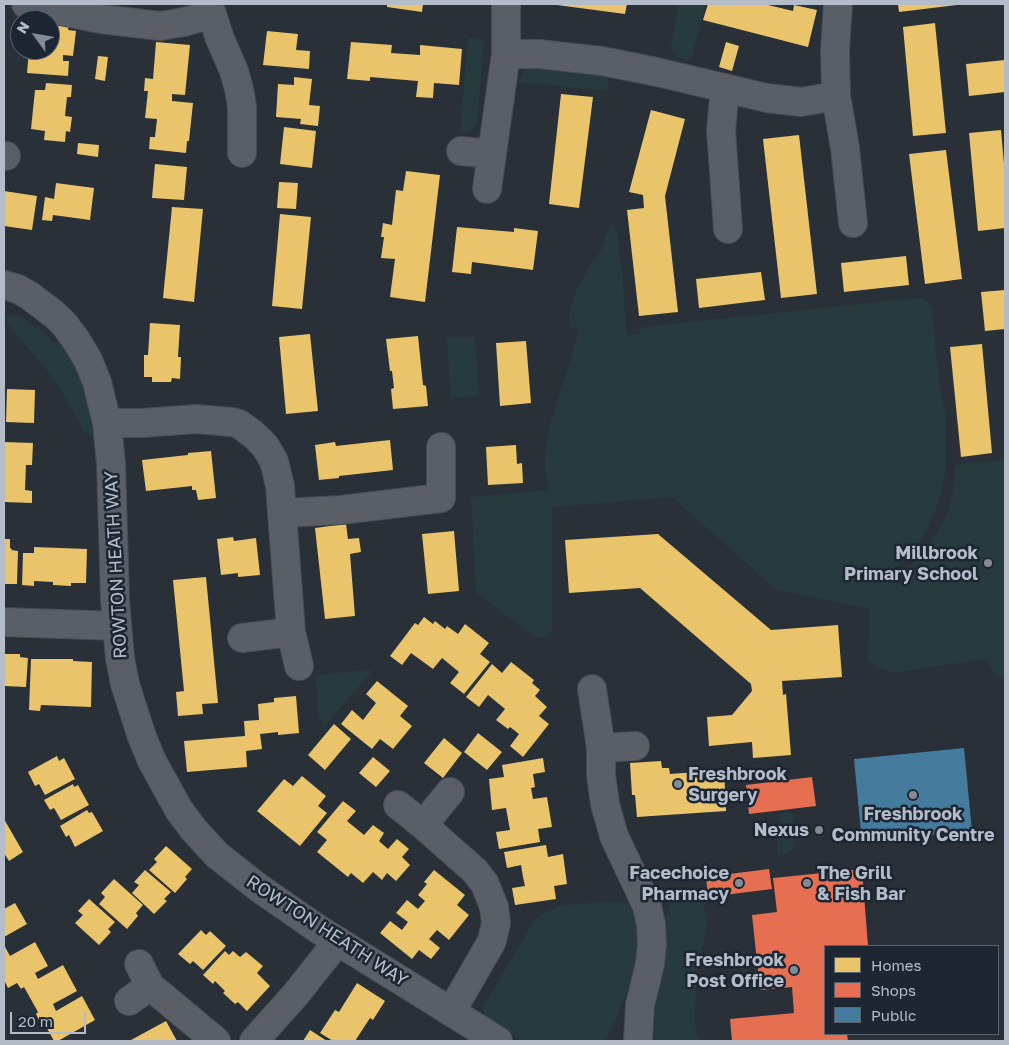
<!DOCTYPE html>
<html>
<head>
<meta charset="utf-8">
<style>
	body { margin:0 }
	#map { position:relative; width:1009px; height:1045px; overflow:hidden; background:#2a3038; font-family:"Golos Text",sans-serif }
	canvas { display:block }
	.frame { position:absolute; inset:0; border:5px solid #b4bcc9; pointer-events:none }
	.legend { position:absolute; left:824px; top:945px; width:175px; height:90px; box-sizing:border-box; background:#1d2633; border:1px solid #59626f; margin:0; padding:6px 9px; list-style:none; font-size:15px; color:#b4bcc9 }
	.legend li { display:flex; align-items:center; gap:10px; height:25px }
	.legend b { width:25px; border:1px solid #59626f }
	.north { position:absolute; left:10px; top:10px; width:50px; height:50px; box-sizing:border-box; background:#1d2633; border:1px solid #59626f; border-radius:50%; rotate:302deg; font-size:14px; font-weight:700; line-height:20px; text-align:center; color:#b4bcc9 }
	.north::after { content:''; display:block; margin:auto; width:18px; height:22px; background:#848b96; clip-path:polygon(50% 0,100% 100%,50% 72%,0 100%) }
	.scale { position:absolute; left:10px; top:1012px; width:76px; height:22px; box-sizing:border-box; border:2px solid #b4bcc9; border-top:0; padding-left:6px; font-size:15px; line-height:18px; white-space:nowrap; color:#b4bcc9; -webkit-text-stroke:4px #1d2633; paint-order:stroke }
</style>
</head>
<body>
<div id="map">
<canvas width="1009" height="1045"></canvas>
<div class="frame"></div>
<ul class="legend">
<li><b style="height:14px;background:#e9c46a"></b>Homes</li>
<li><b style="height:14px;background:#e76f51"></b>Shops</li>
<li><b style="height:14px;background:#457b9d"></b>Public</li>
</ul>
<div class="north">N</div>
<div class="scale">20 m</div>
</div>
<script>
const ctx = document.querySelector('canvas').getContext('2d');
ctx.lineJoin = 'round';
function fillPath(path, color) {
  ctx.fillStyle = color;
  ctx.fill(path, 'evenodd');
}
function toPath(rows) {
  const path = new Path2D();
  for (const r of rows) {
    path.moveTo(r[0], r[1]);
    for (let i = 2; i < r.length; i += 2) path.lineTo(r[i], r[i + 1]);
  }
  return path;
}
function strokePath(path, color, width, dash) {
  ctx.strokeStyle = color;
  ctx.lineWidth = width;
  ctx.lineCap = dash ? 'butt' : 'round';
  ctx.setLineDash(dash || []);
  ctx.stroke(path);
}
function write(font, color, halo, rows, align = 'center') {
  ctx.font = font + ' "Golos Text",sans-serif';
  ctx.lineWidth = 5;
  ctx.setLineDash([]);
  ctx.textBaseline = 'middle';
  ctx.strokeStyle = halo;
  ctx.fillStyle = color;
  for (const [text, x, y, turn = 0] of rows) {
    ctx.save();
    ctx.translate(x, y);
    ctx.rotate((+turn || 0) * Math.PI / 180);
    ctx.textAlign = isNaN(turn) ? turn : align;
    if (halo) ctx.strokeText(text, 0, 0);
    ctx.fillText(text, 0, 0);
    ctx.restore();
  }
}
const green = toPath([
	[678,4,706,4,691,60,677,57,672,51,671,45],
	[468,38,484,39,477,122,472,129,467,132,460,132],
	[528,64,610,72,607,91,518,82],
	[610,224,616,226,623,280,626,332,628,335,639,334,642,327,917,298,924,298,928,301,932,308,937,366,945,413,945,475,939,501,929,526,919,543,897,565,891,574,903,575,930,543,940,527,949,511,954,485,955,466,967,463,1005,461,1005,678,995,676,986,659,892,673,875,666,868,661,869,609,775,589,672,497,552,507,552,628,550,633,542,638,538,638,532,635,479,595,476,591,471,497,549,490,545,468,546,444,551,422,579,331,569,326,569,315,576,291,590,265,601,251],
	[8,315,17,316,25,319,43,332,54,344,63,339,82,381,87,398,94,439,83,430,60,388,46,369,9,326,6,319],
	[447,337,475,337,479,396,451,398],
	[368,670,372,671,325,726,319,718,315,675],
	[793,812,794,848,788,854,777,856,777,835,780,818,778,815,774,814],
	[703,889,702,896,707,922,696,987,695,1013,695,1026,698,1037,700,1041,655,1041,655,1013,666,945,666,915,671,903,677,894],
	[602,902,632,903,638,926,639,944,635,968,628,989,618,1015,605,1041,522,1041,490,1022,484,1014,483,1007,532,924,540,915,559,906]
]);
const homes = toPath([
	[387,4,423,4,422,12,387,7],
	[557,4,627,4,625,14,557,5],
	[708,4,764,4,793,11,794,5,817,10,808,47,703,20],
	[898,4,957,4,957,5,899,12],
	[935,23,946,133,913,136,903,27],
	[50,24,69,26,68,30,76,31,73,56,63,55,63,61,69,61,68,76,27,73,29,50,50,50],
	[267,31,298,34,296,50,310,51,309,69,263,65],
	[156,42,190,45,185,95,172,94,172,101,193,103,189,141,187,141,186,153,149,149,150,137,155,137,157,119,145,118,148,91,144,91,145,78,153,79],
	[351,42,392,45,391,53,420,55,420,45,462,49,459,85,434,83,433,98,416,97,418,81,370,77,370,81,347,79],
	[726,42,739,46,732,71,719,67],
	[98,56,108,57,105,81,95,79],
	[1005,60,1005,92,969,96,966,64],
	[294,77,312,79,309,105,320,106,318,126,300,124,301,119,276,117,278,84,294,85],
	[46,83,72,85,71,97,67,97,65,116,72,117,70,132,66,131,65,142,44,140,45,131,31,129,35,90,45,90],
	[561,94,593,97,579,208,549,204],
	[651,110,685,119,665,196,678,312,639,316,627,210,644,208,643,195,629,192],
	[284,127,316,131,312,168,280,164],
	[1001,130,1005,175,1005,228,978,231,969,133],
	[799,135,817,294,781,298,763,139],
	[78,143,99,145,98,157,77,154],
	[946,150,962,279,925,284,909,154],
	[155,164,187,167,184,200,152,198],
	[406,171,440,175,425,302,390,297,395,259,381,258,384,237,381,237,383,223,392,225,396,190,403,191],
	[279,182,298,183,296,209,277,208],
	[56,183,94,188,90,220,53,215,52,221,42,220,45,197,54,199],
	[4,191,37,196,32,230,4,226],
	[172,207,203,209,194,302,163,298],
	[280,214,311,217,302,309,272,306],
	[457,227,514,232,514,228,538,231,533,270,472,262,471,274,452,272],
	[906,256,909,285,844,292,841,263],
	[761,272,765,300,699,308,696,279],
	[1005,290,1005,329,985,331,981,292],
	[150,323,180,325,178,357,181,357,180,379,172,378,171,382,152,382,152,377,144,377,144,355,148,355],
	[310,334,318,411,286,414,279,337],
	[418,336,423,385,426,386,428,406,393,409,391,389,394,388,392,371,390,371,386,339],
	[526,341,531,403,500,406,496,343],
	[982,344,992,453,961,457,950,347],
	[7,389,35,390,34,423,6,422],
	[390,440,393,470,339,476,339,478,319,480,315,445,335,442,336,446],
	[4,442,33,443,32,465,26,465,25,490,32,491,32,503,4,502],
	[516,445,517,464,522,463,523,483,488,485,486,447],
	[211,451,216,498,198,500,196,490,192,490,192,486,146,491,142,460,188,455,188,453],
	[346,524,348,539,359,538,361,552,350,554,355,616,325,619,315,528],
	[454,531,459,591,428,594,422,534],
	[658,534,771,630,838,625,842,677,782,681,783,695,786,694,791,755,753,758,752,742,709,746,707,717,732,715,752,691,751,684,640,588,569,593,565,540],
	[233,537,234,541,256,538,260,575,238,577,238,573,221,575,217,539],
	[4,539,10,539,10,548,12,549,11,550,18,551,17,584,4,584],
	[34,547,87,549,86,583,71,583,71,586,53,585,53,582,34,581,34,586,22,585,23,553,34,553],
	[206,577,218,703,202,704,203,714,178,716,176,692,184,691,173,580],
	[424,617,433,624,435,621,445,629,447,626,458,634,465,624,489,643,480,654,490,662,464,694,450,683,459,672,442,658,433,669,411,653,402,665,390,656,415,623,418,625],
	[4,654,20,654,20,657,28,658,26,687,4,686],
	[31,659,73,659,73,661,92,662,91,707,41,705,40,711,29,710],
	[511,662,534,680,532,683,540,690,535,696,547,707,539,716,549,724,523,757,510,746,519,734,510,727,508,729,496,720,505,709,488,695,479,707,466,697,492,664,502,673],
	[377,681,408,706,400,716,412,726,393,749,380,739,372,749,341,724,352,710,363,720,376,703,366,694],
	[296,696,299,733,278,735,278,732,260,734,262,749,246,751,247,767,187,772,184,741,245,736,244,721,259,720,258,704,274,702,274,698],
	[334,724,351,739,325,770,308,755],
	[478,733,502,752,487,770,464,752],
	[444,738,462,753,443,778,424,763],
	[57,756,59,761,64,758,75,779,45,795,39,784,35,786,28,772],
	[373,757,390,771,376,787,359,773],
	[543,758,545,772,533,774,535,787,531,788,533,799,547,797,552,827,538,829,540,842,499,849,496,832,510,830,506,808,492,810,489,779,504,777,502,765],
	[661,761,662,768,669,768,670,774,724,770,726,811,637,817,635,795,632,795,630,763],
	[302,776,326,796,318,806,327,813,300,846,257,811,284,779,293,786],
	[73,784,74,787,78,785,89,805,61,820,54,808,50,810,44,800],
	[343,801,356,811,347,821,364,835,373,825,384,833,379,841,388,849,397,839,409,849,402,857,410,865,396,881,387,873,382,880,373,872,363,883,351,873,348,877,317,852,327,840,317,832],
	[87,810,89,813,92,812,103,831,75,847,69,835,66,837,60,826],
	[4,819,23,852,9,861,4,853],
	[546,845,548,857,563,854,567,884,554,886,556,899,515,905,512,888,525,886,523,877,521,865,507,868,504,852],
	[166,846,192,869,185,877,187,879,175,893,149,870,157,862,154,859],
	[145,870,171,892,164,899,167,901,154,914,132,893,139,885,134,882],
	[434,870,465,895,457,905,469,915,449,940,437,930,429,939,440,948,431,959,419,950,412,959,380,933,390,921,402,930,408,922,396,913,407,900,418,909,425,901,418,895,427,884,424,882],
	[114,879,143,905,136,913,138,916,127,929,99,904,105,897,101,893],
	[89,899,115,922,108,929,111,932,99,945,75,923,83,915,78,911],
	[15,903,27,924,4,937,4,909],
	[201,930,206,935,210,931,226,946,203,970,193,961,190,964,178,954],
	[35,942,48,966,35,973,38,979,63,965,77,991,53,1004,56,1011,82,996,95,1020,58,1041,54,1041,42,1019,39,1020,36,1014,38,1012,24,987,21,989,17,983,8,988,4,980,4,945,10,956],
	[225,951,229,955,233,951,240,957,246,952,263,966,257,973,270,986,247,1011,238,1002,235,1004,223,993,225,991,215,981,213,984,203,975],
	[357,983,385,1001,373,1020,370,1018,355,1041,333,1041,320,1033,335,1010,339,1012],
	[166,1021,177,1041,132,1041,131,1040],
	[310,1030,327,1041,303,1041]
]);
const shops = toPath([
	[812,777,816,806,749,814,746,785],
	[769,869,772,889,708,897,706,877],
	[862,869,868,946,825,946,825,1034,847,1034,848,1041,732,1041,730,1019,794,1013,792,987,760,990,752,915,777,912,773,878]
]);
const public = toPath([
	[964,748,972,831,862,842,854,759]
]);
const minor = toPath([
	[26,4,101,19,160,26,184,22,212,14,220,39,234,71,239,89,242,107,242,153],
	[506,4,506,54,539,54,602,61,657,72,767,98,801,102,836,96],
	[838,4,835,50,836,96,845,148,853,223],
	[725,88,721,130,728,229],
	[461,151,492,154],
	[4,156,6,156],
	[487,189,506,54],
	[4,285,18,289,30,296,55,315,65,325,76,340,88,360,97,382,107,423,111,464,115,600,120,658,125,684,142,737,152,761,179,810,194,830,217,855,259,888,318,929,498,1041],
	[107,423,142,423,196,419,232,422,239,424,253,434,265,446,274,461,280,486,291,632,299,666],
	[282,513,341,510,441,498,441,447],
	[4,622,117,626],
	[242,638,291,632],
	[592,689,601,748],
	[635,746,601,748,601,775,605,804,614,836,647,906,651,924,652,944,650,964,640,1005,638,1041],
	[450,792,423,825,475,871,485,884,494,907,496,923,492,941,451,1012],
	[398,805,423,825],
	[139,964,150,986],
	[129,1001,150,986,216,1041],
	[254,1041,296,994,338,941]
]);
const markers = [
	[988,563,5,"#848b96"],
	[678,784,5,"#848b96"],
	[913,795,5,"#848b96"],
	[819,830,5,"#848b96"],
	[739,883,5,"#848b96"],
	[807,883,5,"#848b96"],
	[794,970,5,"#848b96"]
];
const poiNames = [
	["Millbrook",978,553],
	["Primary School",978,574],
	["Freshbrook",688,774,"left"],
	["Surgery",688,795,"left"],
	["Freshbrook",913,814,"center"],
	["Community Centre",913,835,"center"],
	["Nexus",809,830],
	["Facechoice",729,873],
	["Pharmacy",729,894],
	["The Grill",817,873,"left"],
	["& Fish Bar",817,894,"left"],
	["Freshbrook",784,960],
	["Post Office",784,981]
];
const streetNames = [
	["ROWTON HEATH WAY",116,565,-93],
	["ROWTON HEATH WAY",327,931,33]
];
fillPath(green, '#273a3e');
fillPath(homes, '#e9c46a');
fillPath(shops, '#e76f51');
fillPath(public, '#457b9d');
strokePath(minor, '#484c53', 30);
strokePath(minor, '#5a5e66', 28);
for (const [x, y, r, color] of markers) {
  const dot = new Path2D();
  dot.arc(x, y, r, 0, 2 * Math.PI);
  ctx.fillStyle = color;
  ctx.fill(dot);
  strokePath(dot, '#1d2633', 2);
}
write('bold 18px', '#b4bcc9', '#1d2633', poiNames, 'right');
write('18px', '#b4bcc9', '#1d2633', streetNames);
</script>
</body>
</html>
